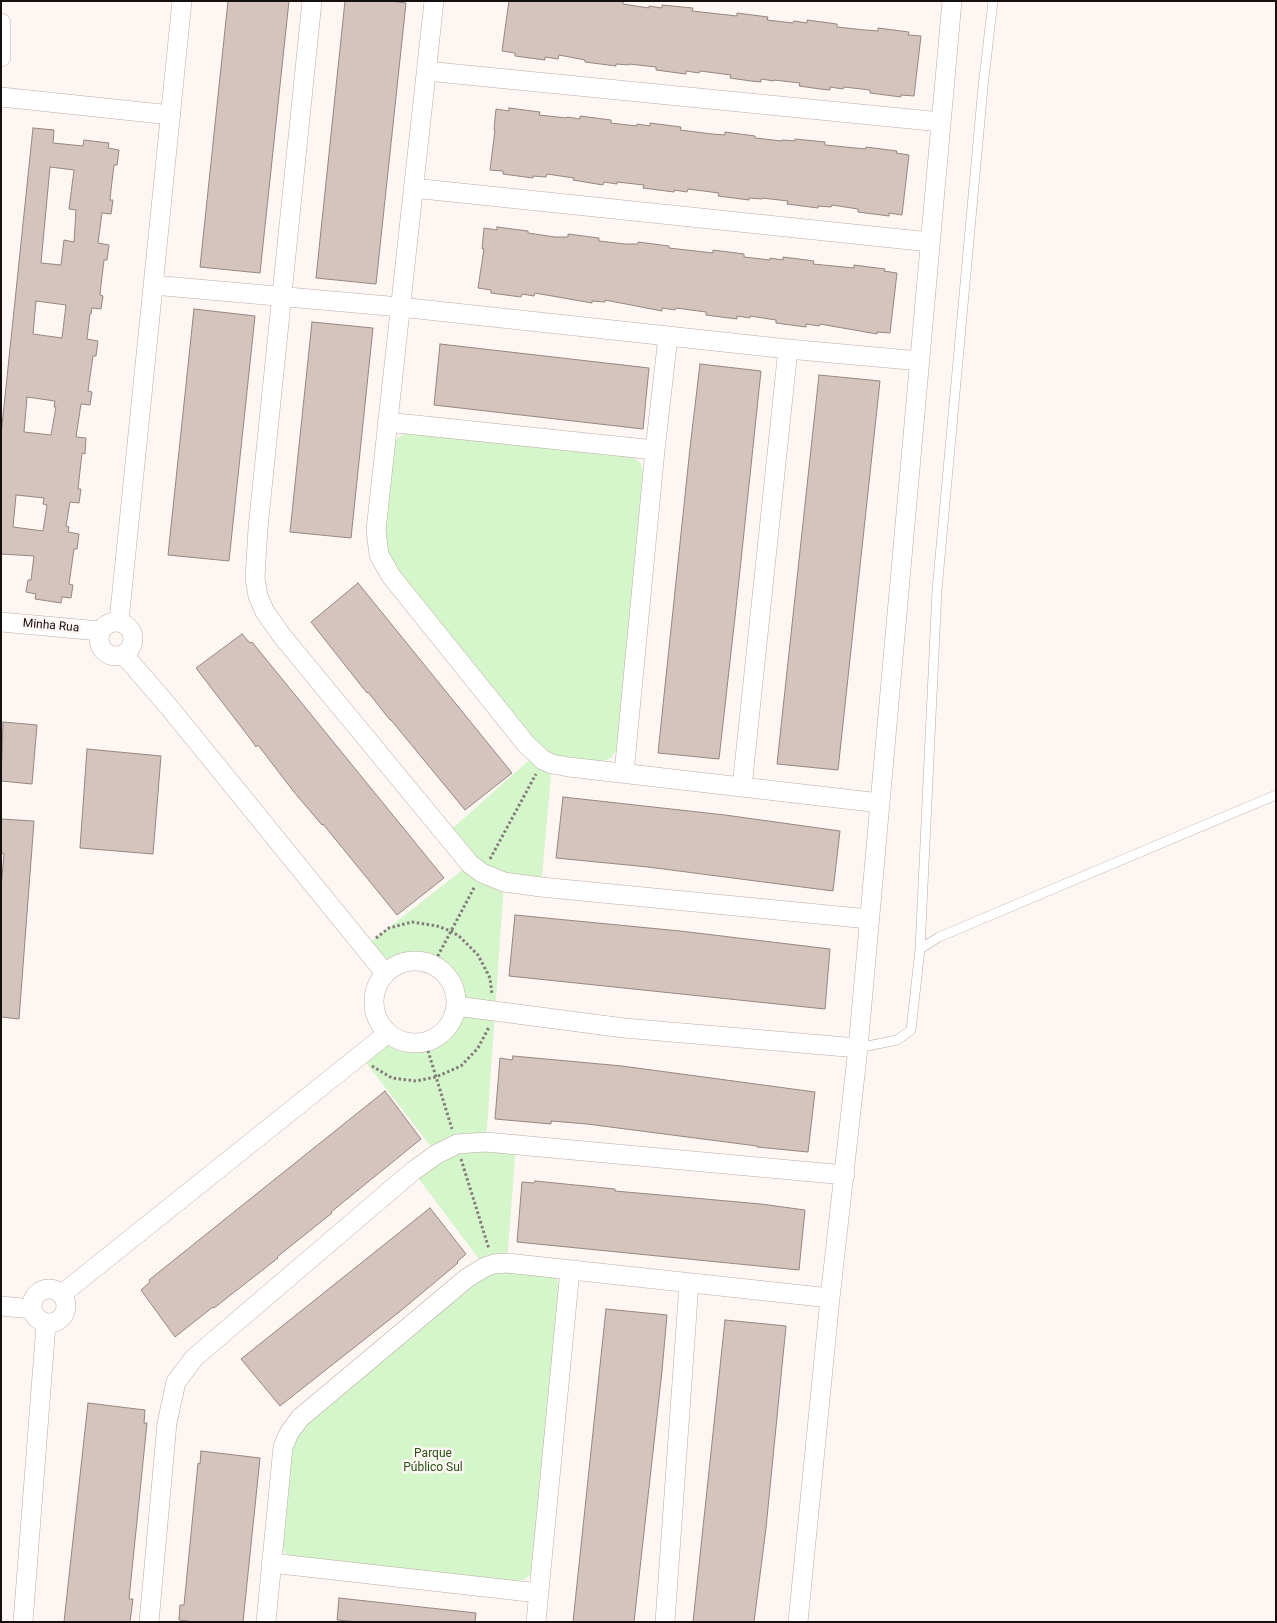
<!DOCTYPE html>
<html>
<head>
<meta charset="utf-8">
<style>
	body { margin:0 }
	#map { position:relative; width:1277px; height:1623px; overflow:hidden; background:#fdf6f3; font-family:Roboto,sans-serif }
	canvas { display:block }
	.frame { position:absolute; inset:0; border:2px solid #150f0d; pointer-events:none }
</style>
</head>
<body>
<div id="map">
<canvas width="1277" height="1623"></canvas>
<div class="frame"></div>
</div>
<script>
const ctx = document.querySelector('canvas').getContext('2d');
ctx.lineJoin = 'round';
function fillPath(path, color) {
  ctx.fillStyle = color;
  ctx.fill(path, 'evenodd');
}
function toPath(rows) {
  const path = new Path2D();
  for (const r of rows) {
    if (r.length === 3) {
      path.moveTo(r[0] + r[2], r[1]);
      path.arc(r[0], r[1], r[2], 0, 2 * Math.PI);
      continue;
    }
    path.moveTo(r[0], r[1]);
    for (let i = 2; i < r.length; i += 2) path.lineTo(r[i], r[i + 1]);
  }
  return path;
}
function strokePath(path, color, width, dash) {
  ctx.strokeStyle = color;
  ctx.lineWidth = width;
  ctx.lineCap = dash ? 'butt' : 'round';
  ctx.setLineDash(dash || []);
  ctx.stroke(path);
}
function write(font, color, halo, rows, align = 'center') {
  ctx.font = font + ' Roboto,sans-serif';
  ctx.lineWidth = 5;
  ctx.setLineDash([]);
  ctx.textBaseline = 'middle';
  ctx.strokeStyle = halo;
  ctx.fillStyle = color;
  for (const [text, x, y, turn = 0] of rows) {
    ctx.save();
    ctx.translate(x, y);
    ctx.rotate((+turn || 0) * Math.PI / 180);
    ctx.textAlign = isNaN(turn) ? turn : align;
    if (halo) ctx.strokeText(text, 0, 0);
    ctx.fillText(text, 0, 0);
    ctx.restore();
  }
}
const green = toPath([
	[405,433,634,457,641,464,643,473,618,749,611,758,600,762,552,764,541,887,504,882,486,1142,516,1145,507,1263,554,1275,560,1285,535,1560,531,1574,524,1580,513,1581,291,1557,284,1552,281,1545,290,1448,296,1433,485,1267,413,1171,436,1153,360,1055,388,1033,399,1039,412,1043,425,1041,437,1036,445,1030,452,1018,456,1006,455,994,451,983,444,973,433,965,421,961,407,961,395,965,385,973,364,947,470,864,446,834,536,754,398,574,387,554,383,534,393,442]
]);
const building = toPath([
	[228,1,289,1,260,273,200,267,228,1],
	[345,1,390,1,406,3,376,284,316,278,345,1],
	[509,1,623,1,623,4,649,8,649,6,662,8,662,5,693,8,692,11,737,16,737,13,768,17,767,20,793,23,794,21,807,23,807,20,837,24,837,27,865,30,878,31,878,28,909,32,908,35,921,36,914,96,901,95,901,97,870,93,870,90,844,87,843,89,830,87,830,90,820,89,799,86,800,83,774,80,774,81,761,79,761,82,751,81,730,78,731,75,700,71,699,73,686,71,686,74,656,70,656,67,629,64,629,65,616,64,616,66,585,62,585,60,559,55,558,59,545,57,545,60,515,56,515,53,502,51,509,1],
	[509,108,540,112,539,115,567,118,567,117,580,119,580,116,611,120,611,123,637,126,637,124,650,126,650,123,681,127,680,130,712,134,725,135,725,132,755,136,755,138,782,141,782,140,795,141,795,139,825,142,825,145,866,149,866,147,897,151,896,153,909,155,902,215,889,213,889,216,858,212,858,209,832,205,831,207,818,206,818,208,787,204,788,201,762,198,762,199,749,198,749,200,718,196,719,193,688,189,687,192,674,190,674,192,643,188,644,185,617,182,617,184,604,182,603,185,573,180,574,178,547,174,546,177,533,176,533,178,503,174,503,171,490,170,495,130,494,130,496,109,509,111,509,108],
	[33,128,54,130,53,143,83,146,84,140,109,143,108,148,119,150,117,165,114,165,111,190,110,200,113,200,111,214,102,213,98,243,109,245,107,260,104,260,101,285,100,295,103,296,101,309,92,308,91,314,90,314,87,339,98,341,96,356,93,356,88,391,92,392,90,405,81,404,76,437,86,438,85,454,82,453,78,489,81,489,79,503,70,502,66,526,69,527,68,532,79,534,77,549,74,549,69,584,73,585,71,598,62,597,61,603,35,599,36,594,26,592,28,580,31,580,34,556,1,554,1,435,33,128],
	[50,167,74,170,69,209,76,210,74,242,64,240,61,265,41,263,50,167],
	[36,301,66,305,62,338,33,334,36,301],
	[27,397,55,401,54,407,56,407,51,435,24,432,27,397],
	[16,495,44,498,43,504,47,505,43,531,13,527,16,495],
	[497,227,528,231,528,233,555,237,568,237,568,234,599,238,599,241,625,244,638,244,638,242,669,246,669,248,713,253,713,250,744,254,744,257,770,260,770,258,783,260,783,257,814,261,813,264,854,268,854,265,885,269,884,271,897,273,890,333,877,332,877,334,820,324,819,326,806,324,806,327,776,323,776,320,750,316,750,318,737,316,737,319,706,315,706,312,676,308,675,310,662,308,662,311,605,300,605,302,592,301,592,303,535,293,534,296,522,294,521,297,491,293,491,290,478,288,484,249,482,249,484,228,497,230,497,227],
	[194,309,255,316,229,561,168,555,194,309],
	[312,322,373,328,351,538,290,532,312,322],
	[440,344,649,368,643,429,434,405,440,344],
	[700,364,761,371,736,608,719,759,658,753,690,448,700,364],
	[819,375,880,381,838,770,777,764,819,375],
	[358,583,512,773,465,810,391,720,390,720,368,692,367,693,311,622,358,583],
	[242,634,250,643,252,642,444,878,397,915,323,824,322,825,294,792,258,745,256,747,252,741,196,668,242,634],
	[3,722,37,725,32,784,1,781,3,722],
	[87,749,161,756,153,854,80,848,87,749],
	[563,797,725,815,840,831,833,891,648,867,556,858,563,797],
	[1,819,34,821,19,1019,1,1017,1,888,4,854,1,853,1,819],
	[515,915,680,931,830,949,825,1009,509,976,515,915],
	[513,1056,622,1066,815,1092,808,1152,757,1147,757,1146,587,1124,551,1121,551,1124,495,1119,500,1058,512,1060,513,1056],
	[385,1091,421,1139,331,1212,332,1213,277,1257,278,1258,214,1308,213,1307,175,1337,141,1290,150,1282,149,1280,385,1091],
	[535,1181,615,1189,615,1191,761,1204,805,1210,799,1270,517,1242,522,1182,534,1183,535,1181],
	[430,1208,466,1254,457,1262,458,1263,398,1313,280,1406,241,1359,430,1208],
	[606,1309,667,1315,662,1371,634,1622,573,1622,606,1309],
	[725,1320,786,1326,766,1528,754,1622,693,1622,725,1320],
	[88,1403,145,1410,144,1423,147,1423,129,1599,133,1599,130,1622,64,1622,88,1403],
	[201,1451,260,1458,243,1622,196,1622,179,1620,180,1605,184,1605,198,1463,200,1464,201,1451],
	[339,1598,476,1613,475,1622,360,1622,337,1620,339,1598]
]);
const path = toPath([
	[490,859,536,774],
	[376,938,389,928,412,922,437,926,451,931,460,937,478,955,490,978,492,994],
	[433,965,475,886],
	[425,1041,452,1129],
	[372,1066,392,1078,416,1081,436,1077,461,1066,478,1048,489,1027],
	[461,1159,489,1249]
]);
const service = toPath([
	[920,949,937,590,983,87,993,1],
	[858,1048,897,1040,911,1030,920,949,939,937,1276,795]
]);
const minor = toPath([
	[312,1,258,528,255,578,258,596,265,612,282,636,470,864,482,873,504,882,541,887,869,919],
	[434,1,376,530,379,555,391,576,526,744,543,760,552,764,569,767,880,803],
	[1,23,1,57],
	[426,71,941,122],
	[1,97,171,115],
	[413,188,930,242],
	[153,285,400,307,788,349,920,361],
	[387,422,655,450],
	[119,621,182,1],
	[116,639,17],
	[1,622,100,631],
	[124,655,169,707,385,973],
	[624,773,655,450,668,337],
	[742,787,788,349],
	[415,1002,41],
	[456,1006,624,1028,858,1048],
	[49,1306,17],
	[62,1294,388,1033],
	[1,1306,32,1309],
	[271,1563,538,1593],
	[23,1622,46,1324],
	[149,1622,167,1423,176,1382,194,1358,413,1171,437,1154,457,1144,486,1142,845,1175],
	[266,1622,283,1447,289,1433,300,1418,467,1278,485,1267,494,1264,507,1263,830,1298],
	[536,1622,570,1270],
	[665,1622,689,1283],
	[798,1622,830,1298,858,1048,952,1]
]);
const streetNames = [
	["Minha Rua",51,626,5]
];
const parkNames = [
	["Parque",433,1454],
	["Público Sul",433,1468]
];
fillPath(green, '#d5f5cb');
fillPath(building, '#d5c4bd');
strokePath(building, '#96867f', 1);
strokePath(service, '#bcaba4', 10);
strokePath(minor, '#bcaba4', 20);
strokePath(path, '#837d7a', 3, [2.5, 2.5]);
strokePath(service, '#fff', 9);
strokePath(minor, '#fff', 19);
write('12px', '#150f0d', '#fdf6f3', streetNames);
write('12px', '#275417', '#fdf6f3', parkNames);
</script>
</body>
</html>
